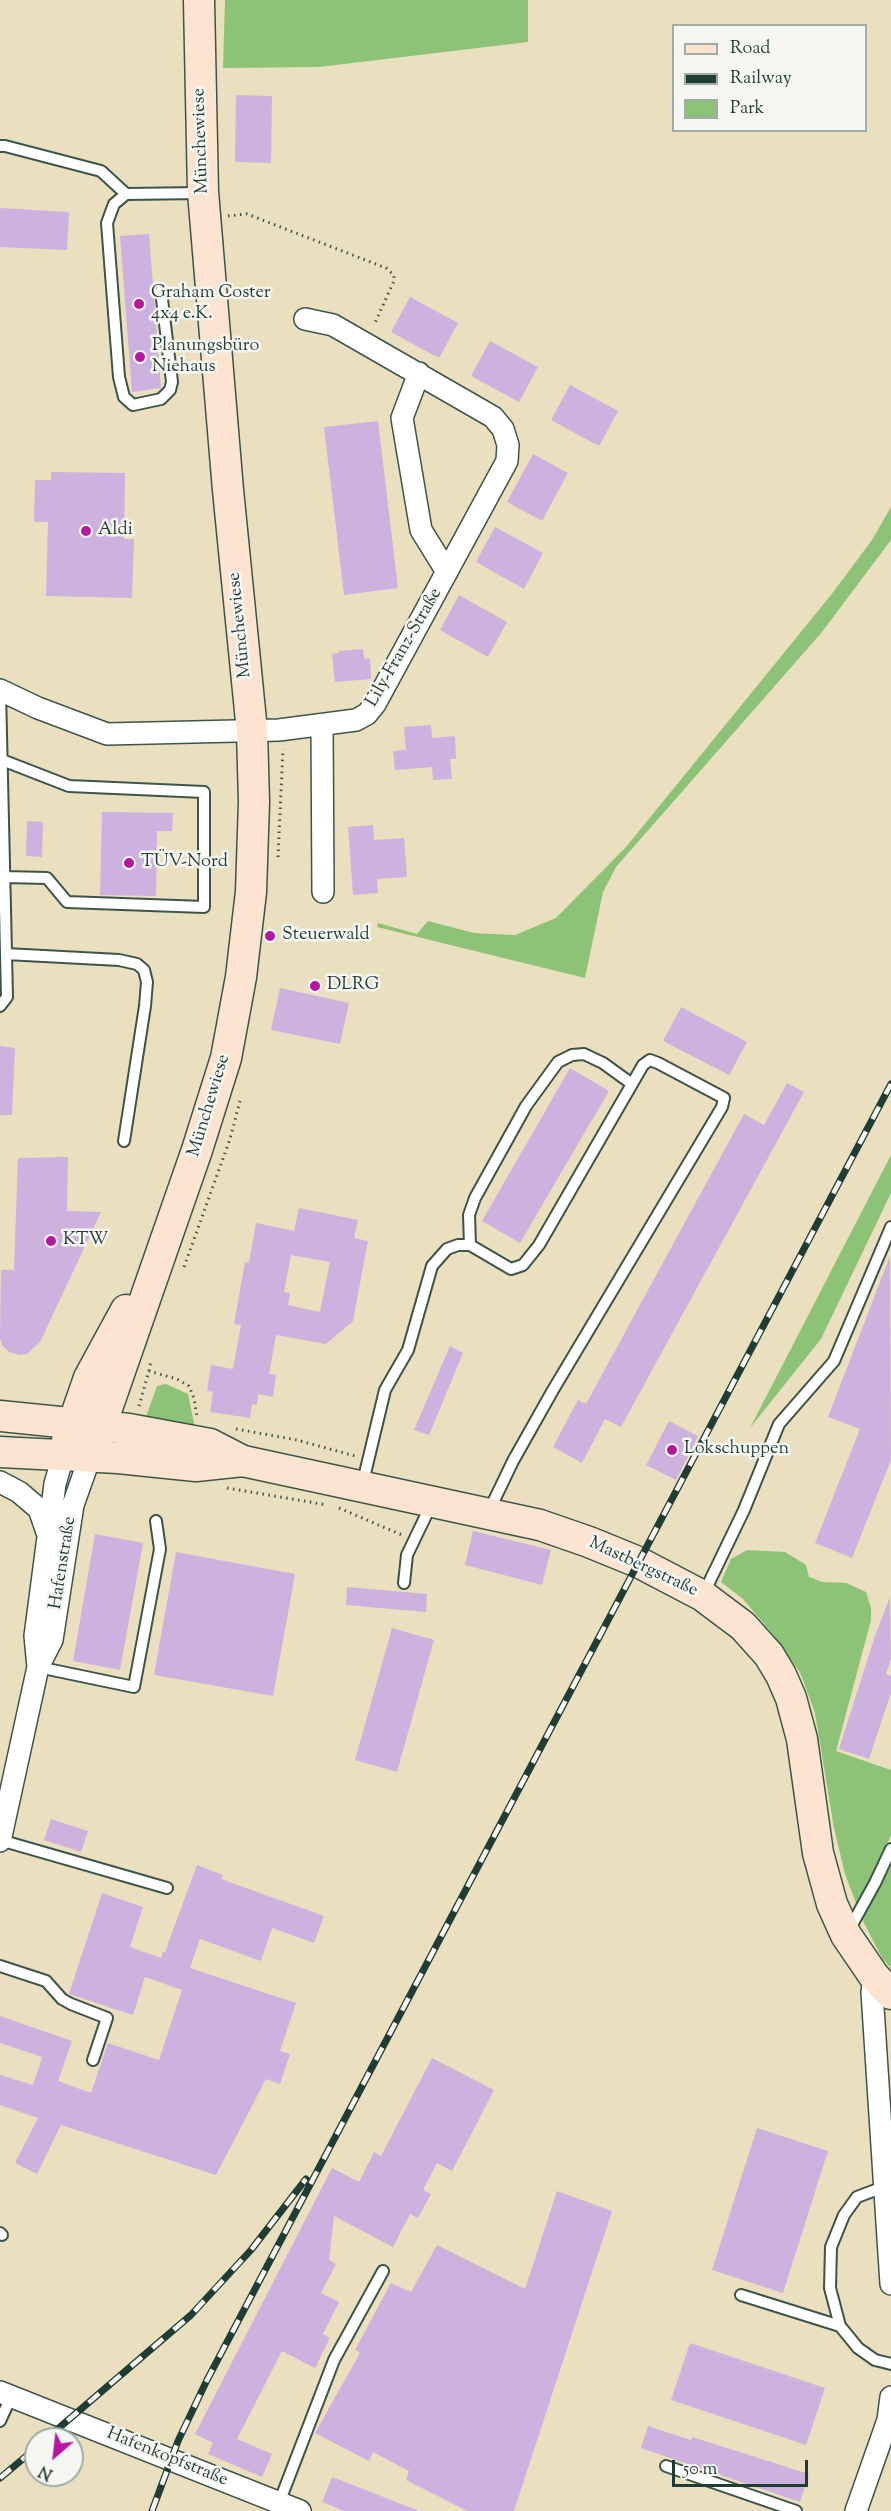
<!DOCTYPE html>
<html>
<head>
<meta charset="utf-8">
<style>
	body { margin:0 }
	#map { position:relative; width:891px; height:2511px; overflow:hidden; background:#eae0bf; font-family:"Sorts Mill Goudy",serif }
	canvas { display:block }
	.legend { position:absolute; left:672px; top:24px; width:195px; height:108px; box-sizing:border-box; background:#f6f6f2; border:2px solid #a0aca6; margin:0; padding:8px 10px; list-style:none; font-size:18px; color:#1f3d34 }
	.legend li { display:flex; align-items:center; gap:12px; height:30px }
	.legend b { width:30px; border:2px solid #a0aca6 }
	.north { position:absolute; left:24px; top:2427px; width:60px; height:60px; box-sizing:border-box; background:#f6f6f2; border:2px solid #a0aca6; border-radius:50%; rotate:208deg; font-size:16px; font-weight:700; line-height:24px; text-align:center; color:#1f3d34 }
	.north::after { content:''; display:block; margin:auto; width:21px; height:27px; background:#b5179e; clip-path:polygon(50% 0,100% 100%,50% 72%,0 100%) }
	.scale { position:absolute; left:672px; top:2460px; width:136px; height:27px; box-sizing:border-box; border:3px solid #1f3d34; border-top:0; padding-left:8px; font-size:18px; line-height:21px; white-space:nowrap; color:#1f3d34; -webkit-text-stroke:4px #f6f6f2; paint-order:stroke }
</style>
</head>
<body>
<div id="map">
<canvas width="891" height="2511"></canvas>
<ul class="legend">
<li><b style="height:8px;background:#fde4d1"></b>Road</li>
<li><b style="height:8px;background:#1f3d34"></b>Railway</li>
<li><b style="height:16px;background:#8cc376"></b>Park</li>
</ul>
<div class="north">N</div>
<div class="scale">50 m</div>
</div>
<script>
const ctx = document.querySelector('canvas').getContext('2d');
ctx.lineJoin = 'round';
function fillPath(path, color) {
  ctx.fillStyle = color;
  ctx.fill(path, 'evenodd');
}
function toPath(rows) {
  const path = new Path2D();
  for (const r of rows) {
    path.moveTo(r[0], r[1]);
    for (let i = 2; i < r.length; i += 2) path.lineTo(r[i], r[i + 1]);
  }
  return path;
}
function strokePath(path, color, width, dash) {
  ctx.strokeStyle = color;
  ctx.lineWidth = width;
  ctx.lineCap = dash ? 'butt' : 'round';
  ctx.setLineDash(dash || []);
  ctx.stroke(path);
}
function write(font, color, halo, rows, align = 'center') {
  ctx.font = font + ' "Sorts Mill Goudy",serif';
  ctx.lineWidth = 5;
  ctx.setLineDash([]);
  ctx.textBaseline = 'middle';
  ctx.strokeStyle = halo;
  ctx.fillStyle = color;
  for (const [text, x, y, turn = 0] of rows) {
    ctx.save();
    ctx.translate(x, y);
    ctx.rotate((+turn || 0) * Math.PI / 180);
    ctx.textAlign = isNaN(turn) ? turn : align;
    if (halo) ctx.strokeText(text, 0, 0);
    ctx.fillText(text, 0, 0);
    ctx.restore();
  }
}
const green = toPath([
	[225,0,528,0,528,42,319,67,223,68],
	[891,507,891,540,822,632,616,867,603,892,585,978,377,927,378,923,417,934,428,921,474,933,515,935,556,918,626,847,831,595,872,540],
	[891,1155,891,1193,821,1339,750,1428],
	[166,1384,188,1394,195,1428,146,1417,157,1386],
	[747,1550,785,1552,806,1565,809,1577,822,1582,846,1583,866,1592,871,1608,871,1620,836,1751,891,1770,891,1835,866,1891,856,1903,845,1874,834,1828,815,1713,800,1672,771,1632,743,1599,721,1582,731,1559],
	[891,1866,891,1968,882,1958,862,1919]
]);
const building = toPath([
	[236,95,272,96,271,163,235,162],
	[0,208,69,212,67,250,0,247],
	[149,234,161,388,132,392,120,236],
	[410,297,458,323,439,358,391,332],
	[490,341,538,367,519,402,471,376],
	[570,385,618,411,599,446,551,420],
	[378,421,398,588,344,595,324,427],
	[533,454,568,473,542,521,507,502],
	[51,472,125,473,124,539,134,539,132,598,46,596,48,522,34,522,35,480,51,480],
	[495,527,543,553,524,589,476,562],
	[459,595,507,622,488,657,440,630],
	[363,649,364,659,370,658,371,679,335,682,332,654,339,653,339,651],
	[431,725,432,738,455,736,456,759,450,759,452,779,433,780,432,767,395,770,393,751,406,750,404,727],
	[102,812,173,813,172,831,157,831,156,896,100,895],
	[27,821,43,822,42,857,26,856],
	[373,825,374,840,404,838,407,877,377,879,378,893,353,895,348,827],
	[280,988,349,1003,340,1044,271,1030],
	[681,1007,747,1042,729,1075,663,1041],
	[0,1046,15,1048,12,1115,0,1115],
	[570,1068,609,1091,520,1243,482,1221],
	[787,1083,804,1092,621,1427,605,1419,582,1463,553,1447,578,1400,586,1404,744,1114,764,1125],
	[68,1157,67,1211,101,1212,40,1342,27,1354,19,1355,9,1352,2,1345,0,1338,1,1270,14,1270,18,1158],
	[299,1208,358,1220,354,1238,368,1241,353,1321,326,1344,276,1335,269,1374,276,1375,273,1397,258,1394,257,1405,252,1404,250,1418,210,1412,213,1392,207,1391,211,1365,233,1369,241,1325,234,1324,245,1262,249,1263,256,1223,294,1231],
	[291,1255,330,1262,320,1312,288,1305,290,1293,284,1292],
	[890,1256,891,1460,852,1558,815,1543,860,1429,828,1417],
	[450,1346,463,1353,429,1435,414,1430],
	[669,1421,698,1436,676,1480,646,1465],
	[473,1531,551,1550,542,1585,465,1565],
	[95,1534,143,1543,120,1670,73,1661],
	[176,1552,295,1574,273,1696,154,1675],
	[347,1587,427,1594,426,1612,346,1605],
	[890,1597,891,1659,886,1674,891,1676,891,1693,869,1759,839,1749,875,1636],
	[392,1628,434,1640,397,1772,355,1760],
	[51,1819,88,1831,81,1852,44,1840],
	[197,1865,223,1875,221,1879,324,1916,314,1943,272,1928,261,1961,200,1939,190,1968,296,2003,280,2051,290,2054,280,2084,266,2079,216,2175,61,2125,37,2174,15,2163,38,2118,0,2105,0,2075,33,2085,42,2057,0,2043,0,2016,72,2041,58,2081,91,2093,108,2043,159,2060,182,1990,145,1977,133,2015,69,1994,102,1893,143,1907,130,1947,161,1958,163,1952,165,1952],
	[432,2058,494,2090,452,2171,437,2163,423,2190,431,2194,418,2218,410,2214,393,2247,334,2216,329,2260,336,2264,321,2293,339,2302,323,2334,330,2338,315,2368,282,2351,237,2439,272,2454,262,2477,208,2454,213,2443,195,2434,332,2168,359,2182,374,2152,381,2156],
	[757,2128,828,2151,783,2293,712,2270],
	[557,2191,612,2211,514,2511,467,2511,406,2480,409,2471,373,2452,369,2461,315,2433,360,2353,355,2350,391,2283,411,2292,437,2245,525,2289],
	[690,2343,825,2388,806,2445,671,2400],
	[648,2426,691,2440,692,2437,809,2474,800,2502,641,2448],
	[332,2477,417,2510,417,2511,344,2511,322,2502]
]);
const path = toPath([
	[228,216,247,214,386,268,394,275,394,281,374,325],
	[278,857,283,749],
	[184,1267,230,1139,241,1097],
	[149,1371,151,1361],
	[139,1406,149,1371,177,1379,189,1386,194,1398,197,1417],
	[236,1429,297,1440,355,1456],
	[227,1488,327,1505],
	[339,1508,402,1535]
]);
const lane = toPath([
	[0,146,5,146,101,171,126,194],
	[161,291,172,382,170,390,161,399,133,405,124,397,119,377,107,223,114,204,126,194,202,193],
	[2,760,69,786,204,792,204,907,67,902,47,878,4,877],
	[6,954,119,960,137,964,144,970,147,982,145,1006,124,1141],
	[0,1006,7,997,0,690],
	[470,1245,469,1215,475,1198,526,1106,558,1062,572,1055,584,1054,603,1063,632,1084],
	[362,1486,385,1390,408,1350,432,1266,447,1249,458,1245,470,1245,511,1269,523,1265,539,1245,643,1065,650,1060,658,1063,724,1098,722,1107,553,1390,513,1461,488,1513],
	[404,1583,407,1555,431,1505],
	[703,1595,744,1510,779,1424,834,1361,891,1227],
	[38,1667,134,1687,160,1549,156,1521],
	[0,1840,167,1888],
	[849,1930,875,1883,891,1849],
	[0,1966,46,1981,62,1999,71,2004,107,2018,93,2060],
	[886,2186,857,2197,844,2215,831,2247,830,2288,840,2326,858,2348,875,2360,891,2364],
	[0,2233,2,2235],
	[741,2295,840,2326],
	[0,2421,11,2397],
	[666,2466,796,2511],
	[279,2503,334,2360,383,2271]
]);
const street = toPath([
	[419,373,402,418,421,530,447,572],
	[0,690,38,708,107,734,279,730,356,720,367,714,375,704,507,461,508,445,503,429,493,417,333,325,305,319],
	[322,725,323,892],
	[0,1482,19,1492,39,1509,48,1535],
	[38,1667,35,1636,55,1484,63,1456],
	[0,1841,38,1667,52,1640,73,1505,90,1457],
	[874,1976,872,1992,891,2284],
	[0,2392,300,2511],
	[856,2511,888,2420,891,2397]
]);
const secondary = toPath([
	[0,1416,129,1429,210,1444,243,1461,540,1525,589,1542,638,1562,703,1596,743,1626,769,1655,781,1675,791,1698,802,1739,818,1853,832,1904,846,1935,874,1976,891,1994],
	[67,1441,89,1378,126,1310],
	[0,1452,118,1458,196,1466,243,1461],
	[90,1457,197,1150,226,1058,241,977,251,892,254,802,252,731,228,490,203,192,199,0]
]);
const rail = toPath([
	[46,2439,191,2315,251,2250,306,2179],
	[0,2478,36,2448],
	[152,2511,178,2441,207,2380,891,1084]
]);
const markers = [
	[139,304,6,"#b5179e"],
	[140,357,6,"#b5179e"],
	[86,531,6,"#b5179e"],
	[129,863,6,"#b5179e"],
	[270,936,6,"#b5179e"],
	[315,986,6,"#b5179e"],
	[51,1241,6,"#b5179e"],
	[672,1450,6,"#b5179e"]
];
const streetNames = [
	["Münchewiese",202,141,-92],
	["Münchewiese",241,625,-96],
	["Lily-Franz-Straße",405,648,-60],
	["Münchewiese",210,1106,-73],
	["Hafenstraße",64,1563,-81],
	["Mastbergstraße",643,1568,25],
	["Hafenkopfstraße",167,2458,22]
];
const poiNames = [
	["Graham Coster",151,294],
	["4x4 e.K.",151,315],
	["Planungsbüro",152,347],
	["Niehaus",152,368],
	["Aldi",98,531],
	["TÜV-Nord",141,863],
	["Steuerwald",282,936],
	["DLRG",327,986],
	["KTW",63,1241],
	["Lokschuppen",684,1450]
];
fillPath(green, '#8cc376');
fillPath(building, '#cdb1de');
strokePath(lane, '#3d5549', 14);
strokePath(street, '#3d5549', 24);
strokePath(secondary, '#3d5549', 33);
strokePath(path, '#3d5549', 3, [1.5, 4.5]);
strokePath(lane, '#fff', 10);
strokePath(street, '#fff', 21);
strokePath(secondary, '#fde4d1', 30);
strokePath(rail, '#1f3d34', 7);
strokePath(rail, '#f6f6f2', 4.5, [14]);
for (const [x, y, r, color] of markers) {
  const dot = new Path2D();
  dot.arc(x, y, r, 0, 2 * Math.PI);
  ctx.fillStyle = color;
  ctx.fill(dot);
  strokePath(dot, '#f6f6f2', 2);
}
write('18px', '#1f3d34', '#f6f6f2', streetNames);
write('18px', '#1f3d34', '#f6f6f2', poiNames, 'left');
</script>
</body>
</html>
